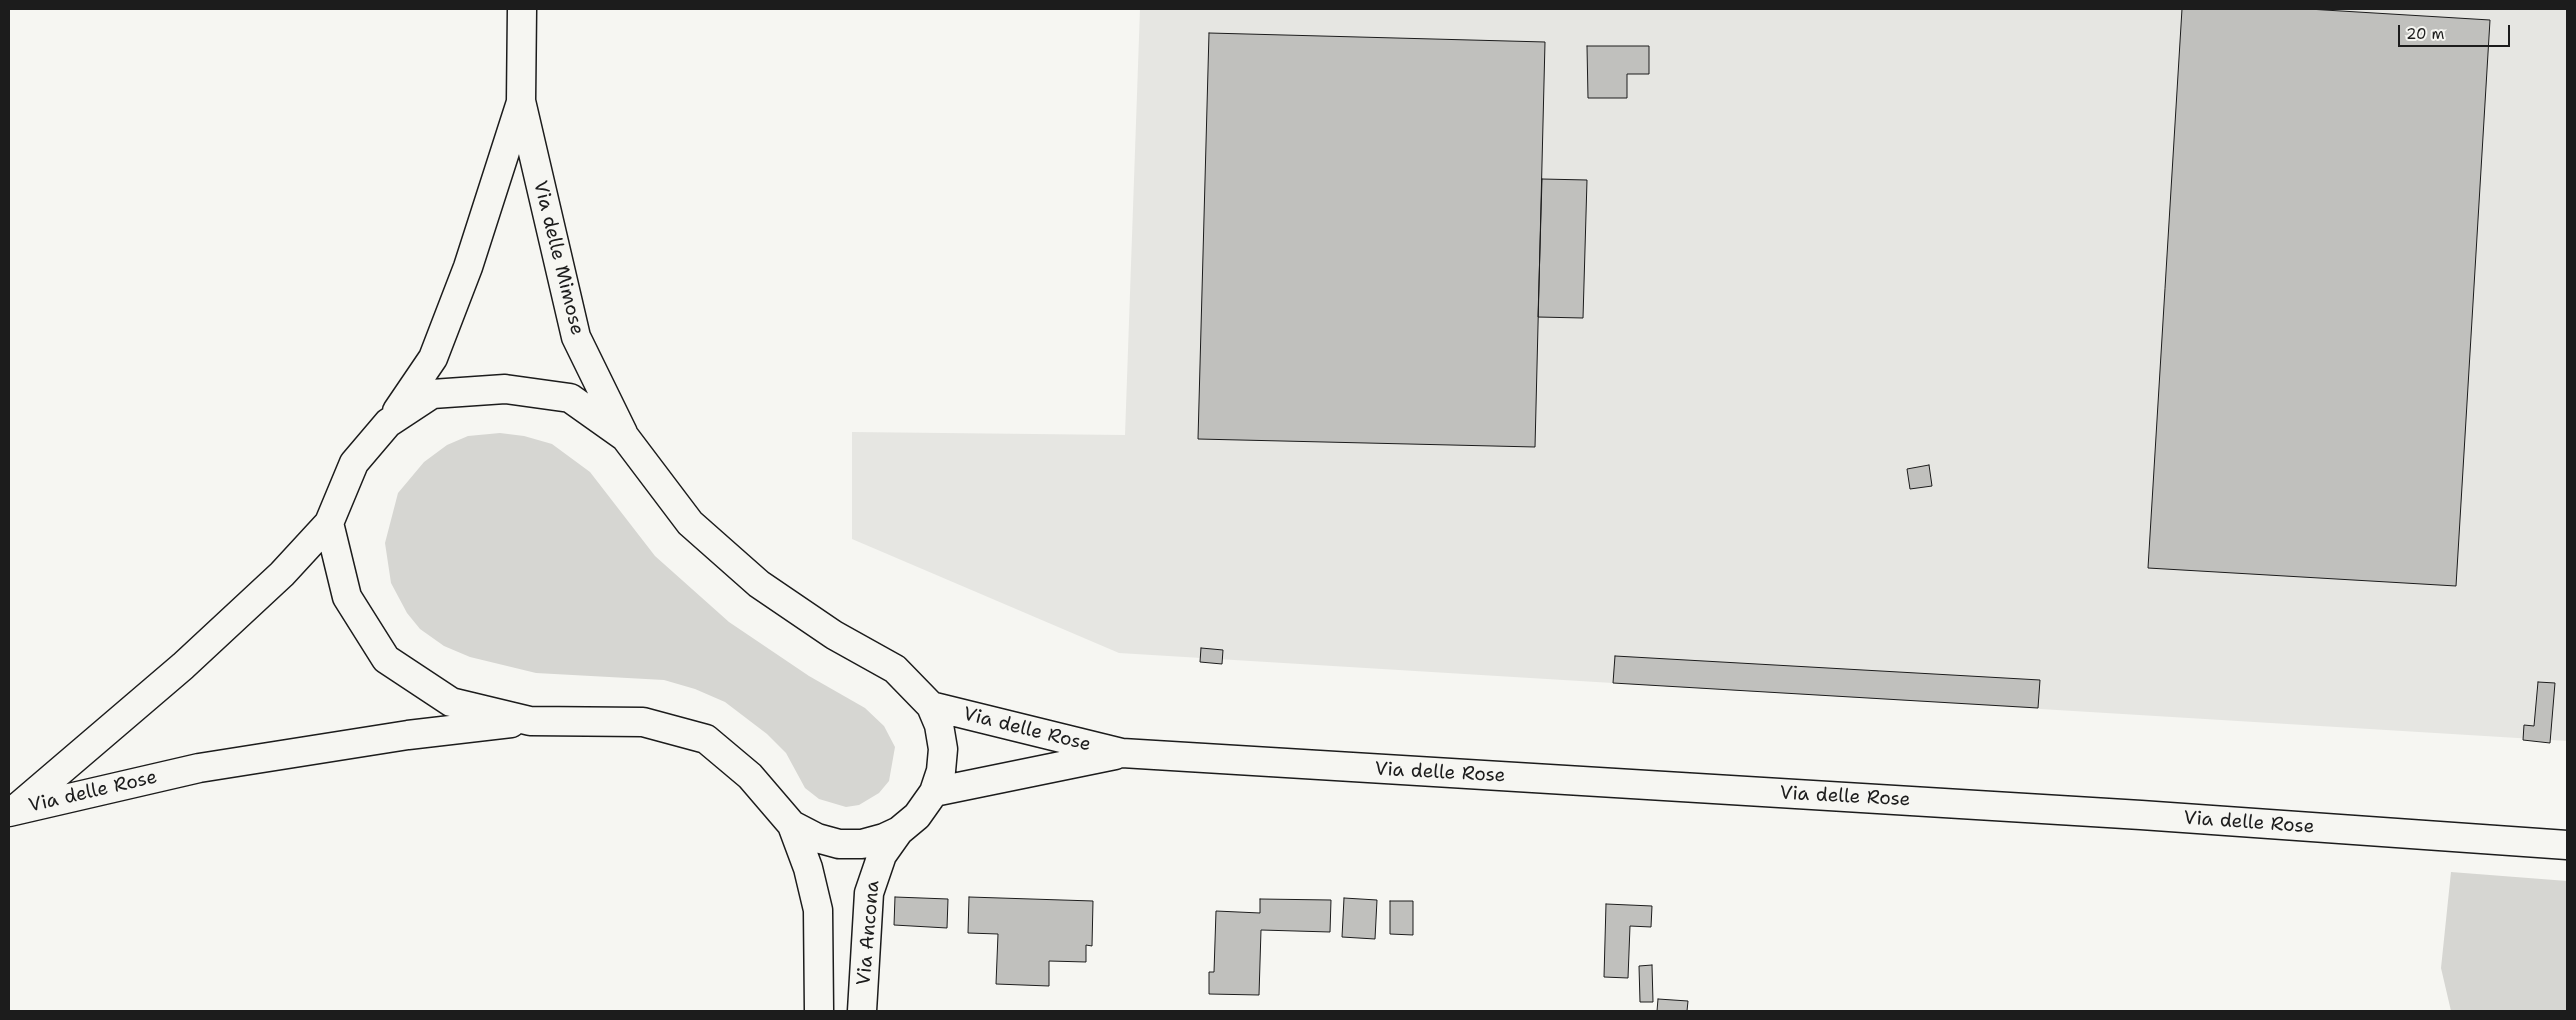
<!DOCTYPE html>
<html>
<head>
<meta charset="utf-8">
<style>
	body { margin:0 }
	#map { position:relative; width:2576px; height:1020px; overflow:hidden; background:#f6f6f2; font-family:"Shantell Sans",sans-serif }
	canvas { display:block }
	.frame { position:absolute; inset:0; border:10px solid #1c1c1c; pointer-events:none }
	.scale { position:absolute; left:2398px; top:25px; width:112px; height:22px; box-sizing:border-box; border:2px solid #1c1c1c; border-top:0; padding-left:6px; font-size:15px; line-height:18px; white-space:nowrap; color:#1c1c1c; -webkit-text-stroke:4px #f6f6f2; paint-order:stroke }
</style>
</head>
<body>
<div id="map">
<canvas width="2576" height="1020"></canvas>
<div class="frame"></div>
<div class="scale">20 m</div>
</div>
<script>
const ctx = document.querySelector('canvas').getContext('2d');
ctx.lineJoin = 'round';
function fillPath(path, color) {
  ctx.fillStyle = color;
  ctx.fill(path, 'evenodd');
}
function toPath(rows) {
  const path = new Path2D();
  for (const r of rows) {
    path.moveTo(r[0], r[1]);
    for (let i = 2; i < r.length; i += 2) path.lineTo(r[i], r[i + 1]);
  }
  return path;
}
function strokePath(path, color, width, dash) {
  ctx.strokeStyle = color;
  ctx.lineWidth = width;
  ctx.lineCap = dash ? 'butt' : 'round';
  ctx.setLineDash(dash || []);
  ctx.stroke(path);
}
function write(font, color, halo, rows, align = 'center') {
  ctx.font = font + ' "Shantell Sans",sans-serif';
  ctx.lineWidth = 4;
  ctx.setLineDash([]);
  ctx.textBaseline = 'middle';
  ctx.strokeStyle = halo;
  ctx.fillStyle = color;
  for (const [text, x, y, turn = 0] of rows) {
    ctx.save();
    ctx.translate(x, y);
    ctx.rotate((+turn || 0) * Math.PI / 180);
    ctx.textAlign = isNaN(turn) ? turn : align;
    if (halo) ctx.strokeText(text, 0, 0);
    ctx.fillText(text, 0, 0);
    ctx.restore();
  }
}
const built = toPath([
	[1140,9,2567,9,2567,741,1119,653,852,539,852,432,1125,435]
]);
const green = toPath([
	[500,433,524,436,552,444,590,472,655,556,729,622,809,676,865,708,884,726,895,747,889,781,879,793,859,805,846,807,819,799,805,788,786,753,767,734,725,702,695,689,664,680,536,673,470,657,444,646,420,629,407,613,391,583,385,543,398,493,424,462,447,445,468,436],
	[2451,872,2567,881,2567,1011,2451,1011,2441,968]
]);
const building = toPath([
	[2182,9,2308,9,2490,20,2456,586,2148,568,2182,9],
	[1209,33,1545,42,1535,447,1198,439,1209,33],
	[1587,46,1649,46,1649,74,1627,74,1627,98,1588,98,1587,46],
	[1542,179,1587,180,1583,318,1538,317,1542,179],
	[1929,465,1932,486,1910,489,1907,469,1929,465],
	[1201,648,1223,650,1222,664,1200,662,1201,648],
	[1615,656,2040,680,2038,708,1613,683,1615,656],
	[2538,682,2555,683,2550,743,2523,740,2524,725,2534,726,2538,682],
	[895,897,948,899,947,928,894,925,895,897],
	[969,897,1093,901,1092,946,1086,945,1086,962,1049,961,1049,986,996,984,998,934,968,933,969,897],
	[1344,898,1377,900,1375,939,1342,937,1344,898],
	[1260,899,1331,900,1330,932,1261,930,1259,995,1209,994,1209,972,1214,972,1216,911,1260,913,1260,899],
	[1390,901,1413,901,1413,935,1390,934,1390,901],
	[1606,904,1652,906,1651,927,1630,926,1628,978,1604,977,1606,904],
	[1652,965,1653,1002,1640,1002,1639,966,1652,965],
	[1658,999,1688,1001,1687,1011,1657,1011,1658,999]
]);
const minor = toPath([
	[522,9,521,101,576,337,623,433],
	[505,389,570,398,625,437,690,523,759,584,834,635,895,669,931,706,939,725,943,749,941,771,934,792,917,816,899,831,884,838,862,844,839,844,817,838,792,825,750,776,706,739,643,722,530,721,451,702,386,659,347,597,329,523,354,463,388,423,432,394,505,389],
	[397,411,433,358,468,267,521,102],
	[931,706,1122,753,2141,815,2567,845],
	[934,792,1115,755],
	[18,807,183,666,282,574,329,523],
	[9,812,199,768,408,735,511,723],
	[792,825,808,868,818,910,819,1011],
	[862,1011,869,893,882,855,899,831]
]);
const streetNames = [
	["Via delle Mimose",558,258,76],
	["Via delle Rose",1027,730,14],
	["Via delle Rose",1440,773,3],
	["Via delle Rose",93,792,-13],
	["Via delle Rose",1845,797,3],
	["Via delle Rose",2249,823,4],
	["Via Ancona",869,933,-85]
];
fillPath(built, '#e6e6e2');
fillPath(green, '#d6d6d2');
fillPath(building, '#c0c0bd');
strokePath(building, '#1c1c1c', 1);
strokePath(minor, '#1c1c1c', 31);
strokePath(minor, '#f6f6f2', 28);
write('19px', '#1c1c1c', '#f6f6f2', streetNames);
</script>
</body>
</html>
